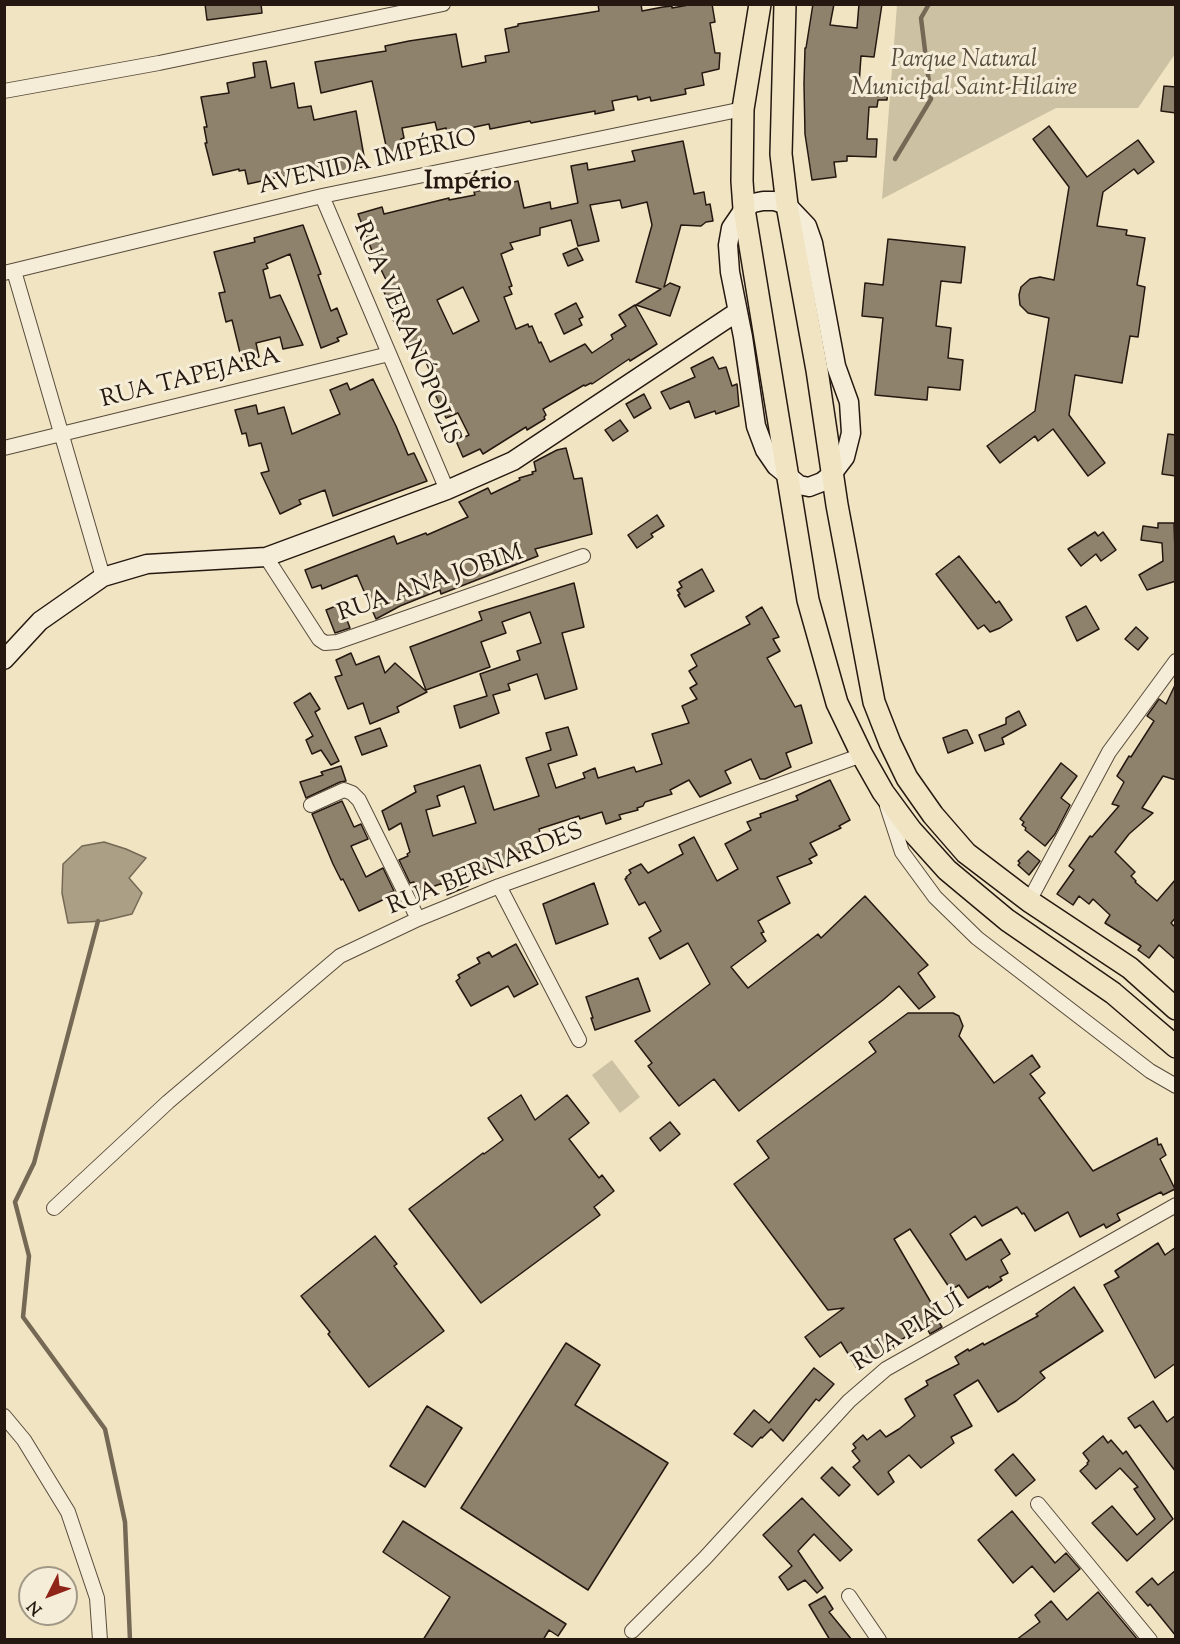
<!DOCTYPE html>
<html>
<head>
<meta charset="utf-8">
<style>
	body { margin:0 }
	#map { position:relative; width:1180px; height:1644px; overflow:hidden; background:#f0e4c2; font-family:"Sorts Mill Goudy",serif }
	canvas { display:block }
	.frame { position:absolute; inset:0; border:6px solid #251810; pointer-events:none }
	.north { position:absolute; left:18px; top:1566px; width:60px; height:60px; box-sizing:border-box; background:#f5edd7; border:2px solid #a29887; border-radius:50%; rotate:228deg; font-size:16px; font-weight:700; line-height:24px; text-align:center; color:#251810 }
	.north::after { content:''; display:block; margin:auto; width:21px; height:27px; background:#8f2418; clip-path:polygon(50% 0,100% 100%,50% 72%,0 100%) }
</style>
</head>
<body>
<div id="map">
<canvas width="1180" height="1644"></canvas>
<div class="frame"></div>
<div class="north">N</div>
</div>
<script>
const ctx = document.querySelector('canvas').getContext('2d');
ctx.lineJoin = 'round';
function fillPath(path, color) {
  ctx.fillStyle = color;
  ctx.fill(path, 'evenodd');
}
function toPath(rows) {
  const path = new Path2D();
  for (const r of rows) {
    path.moveTo(r[0], r[1]);
    for (let i = 2; i < r.length; i += 2) path.lineTo(r[i], r[i + 1]);
  }
  return path;
}
function strokePath(path, color, width, dash) {
  ctx.strokeStyle = color;
  ctx.lineWidth = width;
  ctx.lineCap = dash ? 'butt' : 'round';
  ctx.setLineDash(dash || []);
  ctx.stroke(path);
}
function write(font, color, halo, rows, align = 'center') {
  ctx.font = font + ' "Sorts Mill Goudy",serif';
  ctx.lineWidth = 6;
  ctx.setLineDash([]);
  ctx.textBaseline = 'middle';
  ctx.strokeStyle = halo;
  ctx.fillStyle = color;
  for (const [text, x, y, turn = 0] of rows) {
    ctx.save();
    ctx.translate(x, y);
    ctx.rotate((+turn || 0) * Math.PI / 180);
    ctx.textAlign = isNaN(turn) ? turn : align;
    if (halo) ctx.strokeText(text, 0, 0);
    ctx.fillText(text, 0, 0);
    ctx.restore();
  }
}
const green = toPath([
	[897,5,1175,5,1175,54,1138,108,1056,108,882,199],
	[612,1060,640,1097,620,1113,592,1075]
]);
const water = toPath([
	[104,842,126,849,146,858,129,878,142,893,132,914,103,921,68,923,62,893,63,864,82,846,104,842]
]);
const stream = toPath([
	[895,159,931,99,921,18,929,4],
	[98,921,34,1163,15,1202,29,1256,23,1317,105,1429,125,1522,130,1640]
]);
const building = toPath([
	[205,4,261,4,262,13,207,20,205,4],
	[598,4,641,4,642,11,663,7,672,6,672,8,694,4,712,4,715,22,710,23,715,53,720,53,719,69,702,73,704,85,685,89,686,94,651,101,650,97,638,100,637,96,612,101,614,110,595,114,595,111,531,123,530,121,490,129,489,124,447,133,446,128,437,130,435,122,402,128,404,138,401,139,404,152,390,155,388,155,372,81,321,93,315,62,386,51,385,46,409,41,456,34,462,67,486,62,485,56,509,52,505,29,518,26,518,24,599,11,598,4],
	[813,4,834,4,830,25,857,28,859,4,882,4,874,57,861,56,859,85,888,84,887,100,878,100,877,107,869,107,867,139,877,139,876,157,847,156,847,161,834,162,836,177,812,180,805,134,804,84,805,48,806,48,813,4],
	[266,61,271,88,294,83,298,108,311,106,314,120,356,111,365,162,362,162,363,167,342,171,343,174,323,178,321,168,248,184,245,170,239,171,239,169,213,175,205,143,207,143,204,127,207,127,201,97,229,93,227,83,255,77,253,63,266,61],
	[1164,86,1176,87,1176,113,1161,111,1164,86],
	[1049,126,1087,177,1138,140,1154,162,1138,174,1134,169,1103,192,1097,226,1127,230,1126,235,1145,238,1137,285,1145,287,1138,337,1130,336,1122,383,1075,375,1069,415,1105,463,1088,476,1053,429,1038,441,1035,436,1000,463,987,446,1035,411,1049,318,1028,313,1020,305,1019,295,1021,287,1030,279,1040,277,1054,280,1069,187,1033,139,1049,126],
	[683,141,694,194,704,192,706,205,710,204,713,221,706,222,701,226,681,225,664,287,670,283,680,287,670,316,636,305,661,289,636,282,652,225,647,202,622,208,620,200,590,205,599,241,578,246,571,220,540,228,540,235,510,243,513,249,501,254,512,286,509,287,512,294,504,297,516,329,528,324,529,327,532,326,539,343,541,342,550,362,585,344,592,353,613,339,611,335,626,326,619,315,635,305,657,344,630,361,629,359,592,384,591,383,585,386,584,385,543,409,546,415,544,417,545,419,527,430,526,427,483,454,480,449,463,457,456,441,469,435,458,413,446,418,433,390,437,388,417,341,410,344,402,326,397,328,387,307,390,305,384,292,388,290,386,285,388,284,372,251,358,214,382,207,384,214,449,198,449,200,475,195,474,192,518,181,524,208,550,202,551,209,578,203,571,166,587,163,588,170,635,161,632,151,683,141],
	[463,287,479,321,453,334,437,300,463,287],
	[303,225,321,274,318,275,331,311,337,308,347,334,337,338,339,341,321,348,290,254,266,264,268,268,263,270,270,298,280,295,303,345,283,349,280,337,256,343,259,357,242,361,232,320,226,322,219,293,225,292,214,252,255,242,254,238,303,225],
	[888,239,965,247,961,283,941,281,936,326,951,328,948,358,963,360,960,390,928,387,927,400,875,395,883,318,862,316,865,283,883,285,888,239],
	[577,248,583,260,568,266,563,254,577,248],
	[576,303,583,317,579,319,582,325,564,334,555,314,576,303],
	[713,357,719,369,726,367,732,386,737,384,739,406,716,414,715,411,695,418,689,401,670,409,661,392,695,377,691,368,713,357],
	[373,379,396,426,408,455,414,453,427,481,333,516,325,490,299,500,301,504,280,514,261,473,269,471,261,443,249,446,246,433,242,434,235,410,256,405,258,414,284,407,292,434,340,414,330,390,347,383,350,390,373,379],
	[644,394,651,408,634,418,626,404,644,394],
	[620,420,628,431,613,441,605,430,620,420],
	[1168,434,1176,435,1176,476,1162,474,1168,434],
	[566,448,574,479,582,478,592,534,535,549,538,556,441,594,440,590,400,606,376,619,357,575,322,589,321,585,312,588,305,570,394,536,397,544,426,533,427,535,468,517,459,502,488,488,491,494,520,480,519,478,533,474,532,472,536,471,534,462,557,450,566,448],
	[657,515,664,526,651,534,653,537,637,548,628,535,657,515],
	[1158,523,1174,523,1176,581,1147,590,1139,575,1163,561,1162,543,1141,540,1143,526,1158,528,1158,523],
	[1095,532,1098,536,1103,532,1116,550,1101,561,1096,554,1081,566,1068,549,1095,532],
	[959,556,996,603,999,601,1012,620,1000,628,990,632,984,625,978,629,936,574,959,556],
	[702,569,714,591,685,607,678,595,680,594,677,590,682,587,679,582,702,569],
	[574,583,584,627,562,633,577,689,545,699,537,674,508,684,510,690,493,695,499,713,460,728,454,706,487,696,480,674,520,660,517,651,541,643,530,612,502,622,506,633,481,642,490,667,426,690,410,647,482,620,479,612,574,583],
	[341,604,350,628,335,633,326,610,341,604],
	[1086,606,1099,629,1077,641,1066,617,1086,606],
	[762,607,779,637,773,639,780,651,767,658,795,707,801,705,812,743,786,753,791,767,765,779,760,779,751,759,725,771,731,783,700,797,689,780,670,790,672,794,645,802,643,806,637,808,638,810,619,815,621,819,606,824,602,812,580,819,579,816,539,829,541,837,531,840,533,848,506,857,507,862,465,876,468,886,447,895,443,883,418,892,414,882,410,883,399,860,408,856,407,854,410,852,401,823,389,830,382,811,416,792,414,786,480,765,494,810,539,796,526,758,551,750,546,733,568,727,577,755,548,764,556,788,585,778,583,773,595,768,598,778,634,767,636,772,662,764,652,734,689,723,682,706,697,699,690,688,697,684,689,671,697,666,691,655,750,624,746,617,762,607],
	[464,786,476,823,433,836,426,810,440,806,437,796,464,786],
	[1136,627,1148,638,1138,650,1125,639,1136,627],
	[351,653,356,665,379,656,385,673,395,663,427,692,397,707,399,712,370,724,363,703,348,709,335,677,342,675,336,660,351,653],
	[1176,683,1176,780,1163,776,1142,808,1153,813,1129,834,1115,852,1135,872,1131,876,1136,881,1135,882,1157,901,1176,879,1176,917,1171,923,1176,928,1176,960,1159,945,1149,958,1138,950,1141,946,1105,923,1110,915,1093,899,1089,904,1079,896,1073,905,1057,894,1074,870,1069,866,1090,836,1092,837,1119,806,1112,804,1124,782,1117,776,1129,756,1131,757,1154,721,1147,716,1159,699,1166,704,1176,683],
	[310,693,320,709,315,712,339,761,331,765,321,750,312,754,306,740,313,736,294,703,310,693],
	[1019,711,1026,725,1002,738,1004,744,985,751,979,735,1006,724,1006,718,1019,711],
	[380,728,387,746,362,755,355,737,380,728],
	[964,730,967,730,973,743,948,753,943,738,964,730],
	[1061,763,1077,776,1061,798,1070,805,1055,834,1045,846,1025,830,1026,828,1022,825,1024,822,1020,819,1061,763],
	[341,766,346,781,340,782,306,798,300,782,323,775,321,772,341,766],
	[830,780,850,820,839,826,841,828,810,843,817,855,809,859,812,863,777,877,790,903,758,921,764,932,761,933,766,941,731,967,748,988,818,934,821,938,865,896,928,965,918,973,935,997,919,1009,899,986,883,1000,739,1111,714,1079,679,1106,648,1066,652,1063,635,1041,710,984,688,943,660,959,649,938,661,931,645,902,639,905,625,879,627,878,626,877,631,873,629,870,641,864,648,873,683,854,679,845,694,837,717,881,738,869,725,844,751,830,747,822,761,817,760,814,798,800,796,796,830,780],
	[342,801,354,827,361,824,368,839,351,846,366,877,383,868,394,891,389,893,391,896,359,911,343,879,341,880,333,864,312,814,342,801],
	[1028,851,1040,861,1029,875,1018,865,1020,863,1018,861,1028,851],
	[594,883,608,924,556,944,543,904,594,883],
	[516,944,538,984,514,997,508,986,471,1006,456,981,460,978,458,975,480,963,477,958,489,952,492,957,516,944],
	[638,978,650,1011,595,1030,591,1018,593,1018,586,997,638,978],
	[908,1013,953,1013,959,1016,963,1026,959,1036,994,1083,1032,1055,1040,1067,1030,1074,1045,1093,1039,1098,1093,1171,1157,1138,1158,1145,1161,1144,1166,1155,1160,1159,1175,1189,1163,1195,1161,1192,1117,1214,1120,1220,1106,1228,1104,1224,1080,1237,1068,1212,1035,1231,1024,1213,1022,1214,1017,1207,982,1226,975,1216,950,1234,966,1260,1001,1239,1010,1254,1001,1260,1008,1273,1000,1277,1002,1280,989,1288,988,1286,968,1298,959,1285,951,1290,910,1229,894,1239,940,1318,937,1319,942,1327,930,1334,925,1325,893,1345,894,1349,858,1370,841,1342,820,1357,805,1337,844,1308,828,1310,734,1184,769,1158,757,1141,876,1052,869,1042,908,1013],
	[521,1095,535,1120,567,1095,589,1123,569,1139,599,1178,602,1175,614,1191,594,1207,600,1215,481,1303,409,1209,483,1153,484,1154,503,1140,488,1118,521,1095],
	[670,1122,680,1134,660,1151,650,1138,670,1122],
	[375,1236,397,1264,394,1266,444,1331,369,1387,328,1334,330,1332,301,1296,375,1236],
	[1158,1243,1165,1255,1176,1247,1176,1363,1155,1378,1104,1285,1119,1277,1115,1271,1158,1243],
	[1074,1287,1103,1331,1040,1372,1045,1378,1016,1401,998,1412,978,1380,954,1395,972,1426,951,1437,954,1443,921,1468,909,1455,888,1472,894,1482,878,1495,853,1467,860,1461,852,1451,856,1448,853,1444,863,1435,867,1440,880,1430,886,1437,899,1429,915,1416,905,1399,928,1385,926,1381,959,1364,955,1357,968,1349,969,1351,983,1343,984,1345,1038,1316,1036,1314,1074,1287],
	[566,1343,600,1365,575,1405,668,1463,588,1590,461,1508,566,1343],
	[814,1368,834,1384,819,1401,816,1399,783,1441,771,1429,762,1438,761,1437,752,1447,734,1434,754,1410,769,1423,814,1368],
	[1153,1401,1167,1422,1176,1415,1176,1472,1140,1425,1135,1428,1128,1418,1153,1401],
	[427,1406,462,1428,425,1487,390,1466,427,1406],
	[1103,1436,1108,1443,1111,1440,1123,1454,1126,1451,1173,1519,1127,1561,1092,1523,1112,1506,1137,1535,1155,1519,1134,1489,1138,1487,1120,1468,1096,1489,1080,1471,1088,1464,1087,1463,1089,1461,1083,1453,1103,1436],
	[1013,1454,1035,1480,1016,1496,995,1470,1013,1454],
	[832,1467,850,1485,839,1496,821,1478,832,1467],
	[802,1498,852,1550,840,1561,814,1534,798,1551,823,1588,817,1593,805,1580,788,1590,779,1577,792,1566,763,1535,802,1498],
	[1012,1511,1055,1563,1066,1553,1080,1569,1054,1592,1032,1566,1013,1583,978,1540,1012,1511],
	[403,1521,566,1624,558,1636,549,1630,543,1640,423,1640,450,1597,383,1552,403,1521],
	[1176,1570,1176,1636,1150,1604,1148,1606,1136,1592,1152,1578,1158,1585,1176,1570],
	[1098,1592,1138,1640,1016,1640,1040,1622,1035,1615,1051,1601,1067,1620,1098,1592],
	[825,1596,833,1609,829,1612,852,1640,830,1640,809,1605,825,1596]
]);
const minor = toPath([
	[4,91,159,63,443,4],
	[322,196,447,490],
	[14,271,103,577],
	[4,273,322,196,743,109],
	[4,448,389,354],
	[266,557,319,639,325,643,337,642,583,556],
	[311,805,344,790,352,793,359,800,418,919],
	[887,806,902,852,935,897,977,938,1150,1071,1176,1086],
	[499,886,579,1040],
	[1029,901,1109,752,1176,661],
	[54,1208,168,1102,340,956,418,919,499,886,862,755],
	[4,1416,24,1440,68,1512,97,1598,100,1640],
	[1038,1504,1150,1640],
	[849,1596,879,1640],
	[632,1631,705,1558,849,1401,886,1369,1176,1205]
]);
const secondary = toPath([
	[763,201,774,201,787,205,807,226,813,243,836,366,849,402,851,433,845,457,832,474,822,482,809,487,799,485,776,466,765,450,756,426,743,337,730,272,728,245,731,228,744,209,753,203,763,201],
	[4,660,40,621,103,577,147,564,266,557,447,490,513,461,737,312]
]);
const primary = toPath([
	[760,4,743,109,742,181,744,209,808,600,837,703,862,755,883,792,911,830,947,870,1007,920,1113,993,1176,1047],
	[785,4,781,154,787,205,817,370,837,505,874,702,890,743,907,778,933,815,966,853,1029,901,1130,968,1176,1009]
]);
const parkNames = [
	["Parque Natural",964,62],
	["Municipal Saint-Hilaire",964,90]
];
const streetNames = [
	["AVENIDA IMPÉRIO",368,164,-13],
	["RUA VERANÓPOLIS",405,334,67],
	["RUA TAPEJARA",191,380,-14],
	["RUA ANA JOBIM",431,585,-19],
	["RUA BERNARDES",486,871,-22],
	["RUA PIAUÍ",909,1334,-32]
];
const neighbourhoodNames = [
	["Império",468,184]
];
fillPath(green, '#cdc1a4');
fillPath(water, '#ab9f85');
strokePath(water, '#756956', 1.5);
strokePath(stream, '#756956', 4.5);
fillPath(building, '#8f826d');
strokePath(building, '#251810', 1.5);
strokePath(minor, '#584b3c', 16);
strokePath(secondary, '#251810', 21);
strokePath(primary, '#251810', 24);
strokePath(minor, '#f5edd7', 14);
strokePath(secondary, '#f5edd7', 18);
strokePath(primary, '#f0e4c2', 21);
write('italic 24px', '#574b3c', '#f5edd7', parkNames);
write('24px', '#251810', '#f5edd7', streetNames);
write('bold 26px', '#251810', '#f5edd7', neighbourhoodNames);
</script>
</body>
</html>
